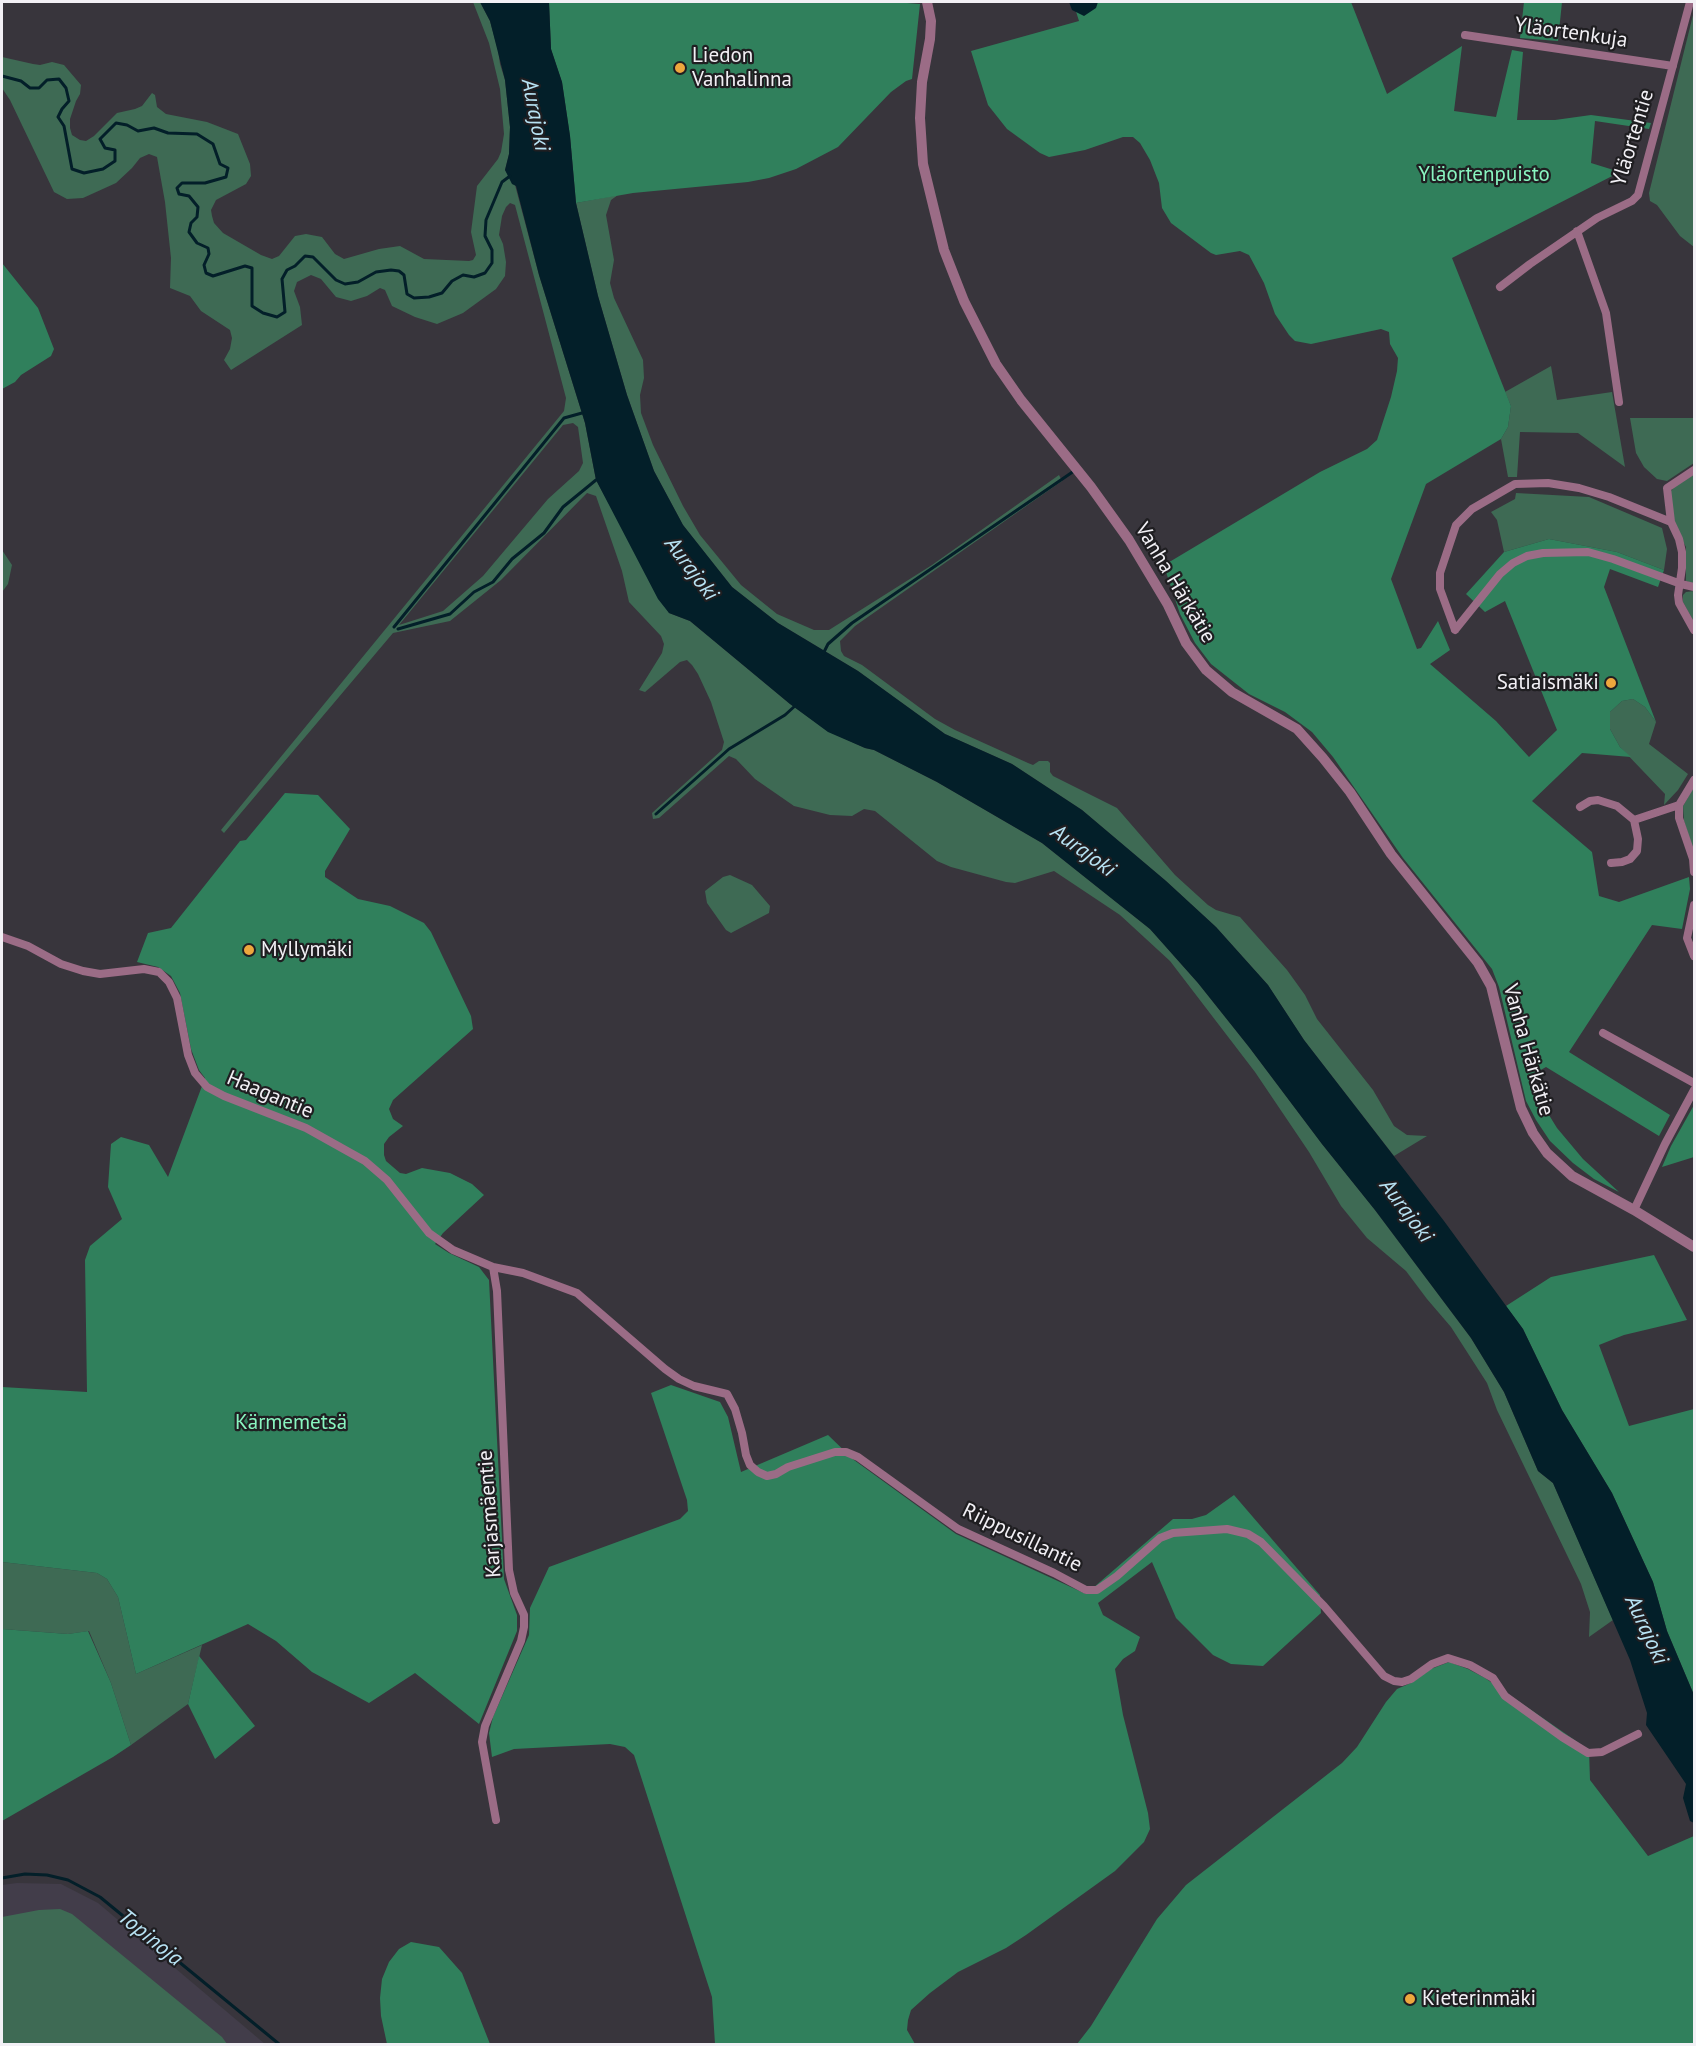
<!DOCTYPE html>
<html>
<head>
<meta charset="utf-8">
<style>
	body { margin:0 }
	#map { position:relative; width:1696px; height:2046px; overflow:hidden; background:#38353c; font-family:"PT Sans",sans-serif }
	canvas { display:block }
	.frame { position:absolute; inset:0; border:3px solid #f2f0f5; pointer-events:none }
</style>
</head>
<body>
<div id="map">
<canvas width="1696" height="2046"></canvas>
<div class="frame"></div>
</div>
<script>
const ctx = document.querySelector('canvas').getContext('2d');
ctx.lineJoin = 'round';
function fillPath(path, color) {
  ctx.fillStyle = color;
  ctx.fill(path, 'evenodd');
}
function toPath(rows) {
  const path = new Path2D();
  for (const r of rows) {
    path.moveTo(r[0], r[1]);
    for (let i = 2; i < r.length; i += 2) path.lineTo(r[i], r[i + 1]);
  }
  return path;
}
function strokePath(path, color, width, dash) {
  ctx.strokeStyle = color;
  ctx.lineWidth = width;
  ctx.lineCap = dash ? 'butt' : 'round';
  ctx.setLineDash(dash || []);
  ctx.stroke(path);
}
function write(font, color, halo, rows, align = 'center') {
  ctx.font = font + ' "PT Sans",sans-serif';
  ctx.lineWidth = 4.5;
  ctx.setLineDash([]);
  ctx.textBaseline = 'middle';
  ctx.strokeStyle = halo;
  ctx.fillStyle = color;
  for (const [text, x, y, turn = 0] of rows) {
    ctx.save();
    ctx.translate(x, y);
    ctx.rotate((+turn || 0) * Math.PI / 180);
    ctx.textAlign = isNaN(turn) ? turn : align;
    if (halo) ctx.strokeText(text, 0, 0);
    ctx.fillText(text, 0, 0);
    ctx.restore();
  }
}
const built = toPath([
	[17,1883,61,1884,98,1903,265,2044,2,2044,2,1885]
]);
const green = toPath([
	[473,2,480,2,490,21,498,50,500,64,505,80,510,127,509,154,505,170,515,185,539,275,585,423,596,480,669,613,690,621,790,704,828,731,865,748,874,750,937,782,1042,843,1150,929,1198,983,1249,1047,1322,1144,1375,1210,1471,1338,1504,1392,1538,1471,1553,1483,1613,1620,1589,1637,1590,1612,1581,1584,1497,1410,1487,1383,1451,1327,1427,1299,1406,1271,1367,1238,1341,1206,1309,1152,1255,1072,1170,961,1120,915,1054,871,1015,883,1006,882,951,867,937,861,875,811,864,809,852,816,830,815,794,806,755,779,736,759,729,756,659,818,653,819,652,813,722,750,724,742,711,702,698,674,692,665,687,660,680,662,645,692,639,690,662,653,664,644,661,636,629,602,622,571,596,496,587,493,501,580,450,621,393,633,224,833,221,830,564,411,566,398,515,205,510,203,506,207,502,216,499,235,503,244,506,262,505,276,496,289,463,313,437,324,415,317,392,306,385,290,380,288,367,296,351,301,336,297,321,279,311,275,297,282,294,291,300,307,302,325,231,370,224,360,230,349,232,338,230,330,201,311,190,296,170,288,171,258,165,202,157,157,149,154,140,158,132,168,116,183,83,198,67,199,54,192,10,100,2,88,2,57,33,64,40,65,52,62,64,65,81,85,80,94,76,101,70,119,70,128,72,135,80,140,86,141,94,136,117,113,135,109,142,106,152,93,155,95,157,107,166,114,207,122,238,134,250,164,251,176,246,184,216,200,211,210,212,216,214,223,223,233,261,255,272,259,279,256,295,236,306,234,322,237,335,254,344,259,379,249,400,246,424,259,469,261,473,260,476,255,471,232,477,186,498,159,501,152,504,134,500,89,489,43],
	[573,423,578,427,583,463,579,471,548,499,483,576,443,611,399,625,563,425],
	[1694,11,1694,247,1680,236,1657,205,1650,201,1649,193],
	[618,195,611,200,606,215,614,260,610,283,614,298,643,360,644,378,640,395,641,413,653,445,683,506,700,535,741,585,777,614,814,630,829,630,932,565,1059,475,1062,481,855,626,840,641,841,651,844,656,862,665,935,719,955,730,1028,763,1033,765,1039,761,1048,761,1050,763,1050,772,1053,776,1117,808,1175,875,1208,905,1216,910,1240,917,1287,970,1305,995,1317,1019,1373,1090,1394,1126,1407,1135,1427,1136,1394,1156,1304,1040,1268,985,1216,927,1166,881,1082,810,1012,764,945,734,858,671,778,623,732,587,683,525,654,471,627,395,598,296,576,203],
	[1551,366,1557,400,1612,392,1625,467,1578,433,1520,432,1517,477,1508,477,1501,439,1508,427,1511,406,1505,392],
	[1630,418,1694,418,1694,463,1667,481,1657,479,1644,467,1636,453],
	[1694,474,1694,584,1686,581,1686,547,1673,523,1671,500,1671,491,1674,487],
	[1516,493,1589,497,1662,528,1667,549,1664,570,1617,552,1549,539,1504,552,1497,520,1491,512,1515,499],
	[2,550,12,565,8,584,2,592],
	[1694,591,1694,622,1683,602,1683,595,1686,592],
	[1633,699,1645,707,1656,722,1649,744,1688,774,1678,790,1664,805,1665,794,1620,747,1610,729,1610,712,1622,701],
	[1694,787,1694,853,1684,821,1683,806],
	[730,875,752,885,770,906,769,913,731,933,726,930,707,903,705,891,723,877],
	[2,1562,97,1573,107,1579,118,1597,136,1674,202,1645,188,1704,131,1745,111,1683,89,1631,68,1634,2,1629],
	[60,1909,72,1914,222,2037,227,2044,2,2044,2,1917,39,1910]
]);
const forest = toPath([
	[549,2,894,2,920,4,912,79,906,81,891,92,838,147,796,169,769,178,748,182,633,193,576,203,570,136,562,82,551,49],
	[1073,2,1351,2,1387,94,1462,46,1454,111,1496,117,1512,50,1523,52,1517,120,1555,120,1591,115,1651,123,1649,129,1595,121,1591,163,1620,172,1452,258,1511,406,1508,427,1501,439,1426,484,1391,579,1417,649,1421,648,1438,621,1450,650,1430,664,1496,721,1529,757,1557,730,1505,601,1485,612,1466,594,1504,552,1549,539,1617,552,1664,570,1658,587,1610,569,1604,587,1656,722,1645,707,1633,699,1622,701,1610,712,1610,729,1620,747,1631,757,1582,753,1532,801,1592,852,1599,896,1619,902,1689,877,1690,889,1682,929,1652,925,1569,1052,1670,1115,1659,1136,1546,1067,1530,1076,1536,1094,1557,1128,1583,1159,1619,1192,1594,1179,1573,1163,1550,1141,1536,1120,1526,1101,1499,987,1492,969,1403,858,1333,757,1312,732,1285,712,1249,694,1211,664,1195,643,1180,614,1163,563,1171,561,1320,472,1367,449,1377,440,1391,397,1397,371,1398,358,1390,344,1389,332,1381,329,1311,344,1295,341,1289,335,1275,314,1264,283,1249,255,1240,251,1216,255,1211,253,1171,223,1162,208,1159,183,1150,160,1140,143,1133,137,1123,137,1085,150,1049,157,1040,153,1007,129,988,105,971,51,1079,21],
	[1524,2,1562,2,1558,41,1520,38],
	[2,263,38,308,54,349,51,356,21,375,15,382,2,389],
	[285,793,318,795,350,829,325,871,325,877,358,899,390,906,424,923,431,932,471,1016,473,1029,393,1100,389,1109,393,1119,403,1126,389,1137,384,1144,384,1155,386,1161,400,1173,406,1174,422,1168,450,1173,472,1184,484,1195,443,1233,435,1244,449,1253,479,1267,489,1280,504,1579,517,1615,517,1631,479,1724,415,1673,369,1703,312,1672,276,1641,248,1624,136,1674,118,1597,107,1579,97,1573,2,1562,2,1387,87,1392,85,1260,90,1246,122,1219,108,1187,111,1144,121,1137,149,1145,168,1177,205,1078,199,1070,191,1049,180,993,171,976,158,967,137,962,148,933,171,928,240,841,246,840],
	[1694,1105,1694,1157,1662,1167,1671,1146],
	[1654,1255,1687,1320,1624,1335,1599,1345,1629,1426,1694,1409,1694,1695,1667,1631,1653,1582,1612,1493,1562,1410,1523,1329,1506,1306,1551,1277],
	[671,1385,720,1402,728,1417,741,1472,828,1435,854,1460,956,1534,1086,1594,1173,1519,1192,1519,1206,1515,1234,1495,1320,1595,1321,1613,1263,1666,1231,1664,1213,1655,1176,1618,1152,1562,1098,1603,1103,1615,1140,1637,1135,1651,1123,1659,1115,1669,1123,1715,1148,1813,1150,1829,1144,1842,1115,1871,1026,1935,1006,1948,958,1972,930,1993,911,2010,908,2020,907,2030,915,2044,715,2044,712,1997,634,1755,625,1747,610,1744,514,1749,492,1757,489,1733,493,1717,529,1635,530,1608,549,1567,680,1519,688,1511,687,1500,651,1393],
	[2,1629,68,1634,88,1631,111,1683,131,1745,113,1757,2,1821],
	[199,1656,255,1726,215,1759,188,1704],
	[1449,1662,1468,1669,1485,1678,1589,1750,1590,1780,1648,1856,1694,1836,1694,2044,1077,2044,1091,2026,1157,1919,1186,1885,1342,1763,1357,1747,1386,1702,1397,1689,1411,1683,1431,1669],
	[411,1942,439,1947,462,1973,490,2044,387,2044,381,2016,380,1998,382,1979,389,1962,399,1949]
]);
const water = toPath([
	[480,2,549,2,551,49,562,82,570,136,576,203,598,296,627,395,654,471,683,525,732,587,778,623,858,671,945,734,1012,764,1082,810,1166,881,1216,927,1268,985,1304,1040,1444,1221,1523,1329,1562,1410,1612,1493,1653,1582,1667,1631,1694,1695,1694,1823,1690,1821,1683,1798,1686,1784,1646,1725,1647,1713,1630,1660,1553,1483,1538,1471,1504,1392,1471,1338,1375,1210,1322,1144,1249,1047,1198,983,1150,929,1042,843,937,782,874,750,865,748,828,732,790,704,690,621,669,613,658,599,596,480,585,423,539,275,516,186,512,184,505,170,509,154,510,127,505,80,490,21],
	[1069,2,1098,2,1096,8,1084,16,1072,10]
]);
const stream = toPath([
	[2,76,21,81,30,88,39,88,47,80,59,79,66,88,69,101,62,109,58,117,64,126,72,169,84,173,103,169,115,161,115,150,105,148,100,139,116,123,127,125,138,131,154,128,168,133,197,134,213,144,220,164,228,168,226,177,205,183,182,183,177,188,179,194,189,196,198,207,197,217,191,223,189,232,197,243,208,248,209,254,204,265,206,273,213,276,245,266,252,268,252,306,263,313,277,317,285,312,282,279,287,270,295,266,305,256,313,257,336,280,345,284,358,282,376,272,391,270,399,271,404,275,407,294,414,298,429,297,442,293,452,281,463,275,474,277,485,273,492,263,492,250,485,236,486,220,502,182,510,176],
	[394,627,564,418,582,413],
	[398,629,450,614,474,592,493,582,512,559,544,533,563,507,596,480],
	[823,654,828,644,852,623,1074,471],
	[656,814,729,749,785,715,796,705],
	[2,1878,25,1874,47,1875,68,1880,100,1897,279,2044]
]);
const minor = toPath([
	[1465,35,1673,66],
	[1577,231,1606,313,1619,402],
	[1500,287,1530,264,1597,218,1632,201,1638,195,1690,2],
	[1694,470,1667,488,1671,522,1679,539,1682,552,1682,568,1678,595,1679,603,1694,630],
	[1455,630,1440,589,1440,573,1456,525,1472,509,1515,484,1548,483,1579,488,1609,497,1671,522],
	[1455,630,1500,574,1513,563,1527,556,1543,553,1588,552,1613,559,1681,584,1694,587],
	[1694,780,1679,805,1679,818,1693,859,1694,872],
	[1580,807,1590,801,1598,800,1617,806,1634,820,1638,839,1637,851,1630,859,1622,862,1611,863],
	[1634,820,1679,805],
	[1694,905,1687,938,1694,956],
	[2,937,28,946,61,964,83,971,100,974,144,969,159,972,169,982,177,998,188,1055,195,1073,207,1087,224,1096,306,1128,365,1161,387,1180,429,1233,453,1250,493,1267,523,1273,577,1293,665,1369,679,1379,694,1386,727,1394,735,1409,742,1433,746,1455,750,1465,758,1472,767,1476,776,1474,788,1467,835,1452,846,1452,858,1457,958,1529,1054,1573,1086,1590,1097,1590,1117,1576,1160,1538,1173,1533,1227,1529,1248,1534,1261,1542,1324,1606,1384,1676,1394,1681,1402,1682,1411,1679,1432,1664,1448,1658,1470,1665,1493,1678,1505,1696,1562,1737,1588,1753,1602,1752,1638,1734],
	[1603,1033,1694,1083],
	[1634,1210,1665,1144,1694,1090],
	[493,1267,497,1291,509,1570,514,1593,524,1615,524,1627,521,1641,485,1726,482,1742,496,1820]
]);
const tertiary = toPath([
	[927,2,931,21,930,39,922,82,920,118,923,164,944,250,964,301,996,364,1021,400,1091,487,1129,540,1168,605,1186,643,1206,670,1232,692,1297,729,1323,758,1350,792,1391,854,1478,963,1491,986,1521,1108,1533,1133,1547,1153,1572,1176,1634,1210,1694,1247]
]);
const markers = [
	[680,68,6,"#eea73d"],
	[1611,683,6,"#eea73d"],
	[249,950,6,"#eea73d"],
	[1410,1999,6,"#eea73d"]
];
const streetNames = [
	["Yläortenkuja",1571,33,8],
	["Yläortentie",1633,138,-73],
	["Vanha Härkätie",1175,583,59],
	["Vanha Härkätie",1528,1050,74],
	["Haagantie",270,1095,23],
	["Karjasmäentie",490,1514,-94],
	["Riippusillantie",1022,1538,26]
];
const poiNames = [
	["Liedon",692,56],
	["Vanhalinna",692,80],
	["Satiaismäki",1599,683,"right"],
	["Myllymäki",261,950],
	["Kieterinmäki",1422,1999]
];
const parkNames = [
	["Yläortenpuisto",1484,175],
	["Kärmemetsä",291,1423]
];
const waterNames = [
	["Aurajoki",535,115,79],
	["Aurajoki",691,569,53],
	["Aurajoki",1083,851,36],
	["Aurajoki",1406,1211,53],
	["Aurajoki",1646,1630,65],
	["Topinoja",150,1938,39]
];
fillPath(built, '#423d4a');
fillPath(green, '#3e6a54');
fillPath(forest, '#30805c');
fillPath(water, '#031f29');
strokePath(stream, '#031f29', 3);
strokePath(minor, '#9b6c86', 8);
strokePath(tertiary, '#9b6c86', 10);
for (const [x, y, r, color] of markers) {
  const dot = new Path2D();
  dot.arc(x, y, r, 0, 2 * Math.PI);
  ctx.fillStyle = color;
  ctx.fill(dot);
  strokePath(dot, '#1f1e21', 2);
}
write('21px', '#f2f0f5', '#1f1e21', streetNames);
write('21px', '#f2f0f5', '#1f1e21', poiNames, 'left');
write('21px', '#89f5c0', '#1f1e21', parkNames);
write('italic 22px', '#b8e3f4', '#1f1e21', waterNames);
</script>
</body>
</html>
